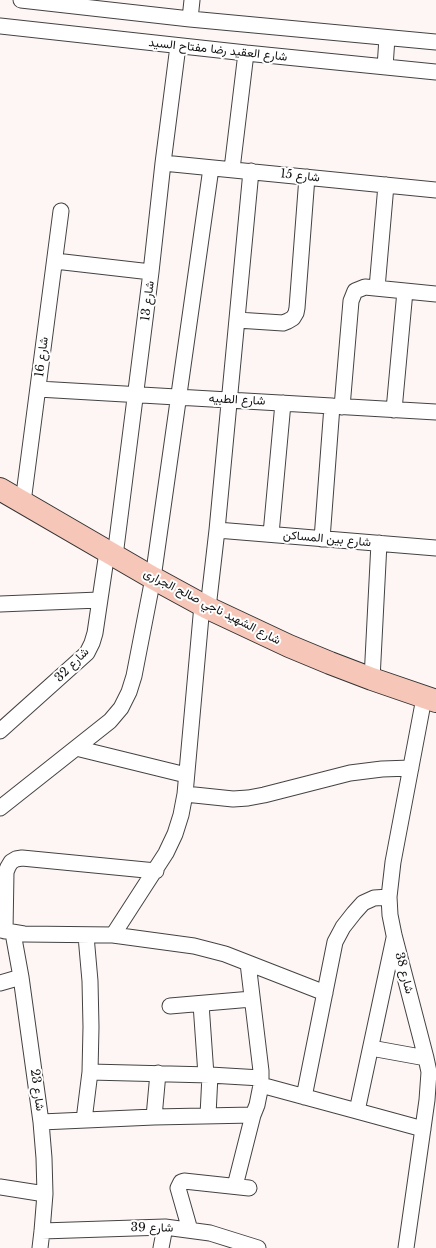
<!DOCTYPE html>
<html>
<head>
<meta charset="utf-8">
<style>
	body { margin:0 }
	canvas { display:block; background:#fef6f5 }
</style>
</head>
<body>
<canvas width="436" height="1248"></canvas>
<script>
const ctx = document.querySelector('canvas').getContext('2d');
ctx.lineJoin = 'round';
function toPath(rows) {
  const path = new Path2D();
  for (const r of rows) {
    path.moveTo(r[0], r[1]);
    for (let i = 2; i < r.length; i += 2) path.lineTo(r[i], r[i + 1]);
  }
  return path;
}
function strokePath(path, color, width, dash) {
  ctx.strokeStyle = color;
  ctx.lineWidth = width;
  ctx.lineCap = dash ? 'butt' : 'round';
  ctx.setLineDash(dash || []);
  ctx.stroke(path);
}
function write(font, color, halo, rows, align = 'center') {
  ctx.font = font + ' "Libre Baskerville",Vazirmatn,serif';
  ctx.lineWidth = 4;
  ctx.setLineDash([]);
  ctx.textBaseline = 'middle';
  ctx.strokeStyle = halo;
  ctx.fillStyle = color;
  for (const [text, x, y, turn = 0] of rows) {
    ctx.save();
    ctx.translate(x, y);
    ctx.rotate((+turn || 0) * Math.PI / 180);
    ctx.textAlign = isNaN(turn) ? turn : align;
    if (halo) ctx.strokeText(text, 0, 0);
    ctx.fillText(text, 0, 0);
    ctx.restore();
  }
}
const street = toPath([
	[21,0,190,19,436,42],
	[190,19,192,0],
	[0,26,246,53,436,72],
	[385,67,387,38],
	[163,163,436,190],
	[232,169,246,53],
	[55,261,151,272],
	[377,288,386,185],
	[237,320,283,323,288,321,293,318,296,313,297,308,307,177],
	[38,389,436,412],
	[342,407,351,301,355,291,365,287,436,294],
	[394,410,405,291],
	[23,502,61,211],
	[217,530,436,548],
	[271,534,283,403],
	[322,539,332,406],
	[115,556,151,272,163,163,178,46],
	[0,604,99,600],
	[208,608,217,530,251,171],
	[372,679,379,543],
	[0,731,87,653,92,643,95,633,107,552],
	[76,748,186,775],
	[185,794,233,799,248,798,264,795,350,773,382,769,411,768],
	[0,808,110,721,121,708,129,692,134,676,153,578,211,168],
	[0,930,24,934,113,935,194,946,225,954,325,993],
	[5,931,6,872,8,867,11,862,16,859,22,858,156,871],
	[13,933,21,977,41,1122,44,1158,45,1194,42,1231,40,1248],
	[113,935,166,853,175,834,181,815,185,794,202,605],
	[394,938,357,1111,423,1129],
	[0,983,21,977],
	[201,1004,206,1075],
	[170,1006,252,999],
	[371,1048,426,1058],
	[90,1072,210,1075,261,1078],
	[261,1085,357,1111],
	[304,1097,335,942,343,927,354,913,363,903,374,898,389,897],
	[208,1115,210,1075],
	[154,1117,158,1073],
	[84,1120,90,1072,91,1027,90,981,86,936],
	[41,1122,154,1117,253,1115],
	[235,1186,253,1115,257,1105,261,1085,261,1071,248,963],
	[0,1187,45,1194],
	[190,1230,178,1188,181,1182,184,1181,249,1188],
	[42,1231,165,1227,210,1233,258,1248],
	[161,1248,165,1227],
	[406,1248,427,1100,429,1072,426,1058,394,935,390,915,389,897,393,862,424,698]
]);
const secondary = toPath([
	[0,489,153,578,208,608,289,646,330,663,372,679,436,701]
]);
const streetNames = [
	["شارع العقيد رضا مفتاح السيد",218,50,6],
	["شارع 15",300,176,6],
	["شارع 13",148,301,-83],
	["شارع 16",42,357,-83],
	["شارع الطبيه",237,400,3],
	["شارع بين المساكن",327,539,5],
	["شارع الشهيد ناجي صالح الجرارى",212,607,27],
	["شارع 32",72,665,-45],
	["شارع 38",404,973,75],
	["شارع 23",37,1090,82],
	["شارع 39",152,1228,1]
];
strokePath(street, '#434343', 17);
strokePath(secondary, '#323232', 24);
strokePath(street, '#fff', 15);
strokePath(secondary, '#f6c7b8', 22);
write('12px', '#101010', '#fff', streetNames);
</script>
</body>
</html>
